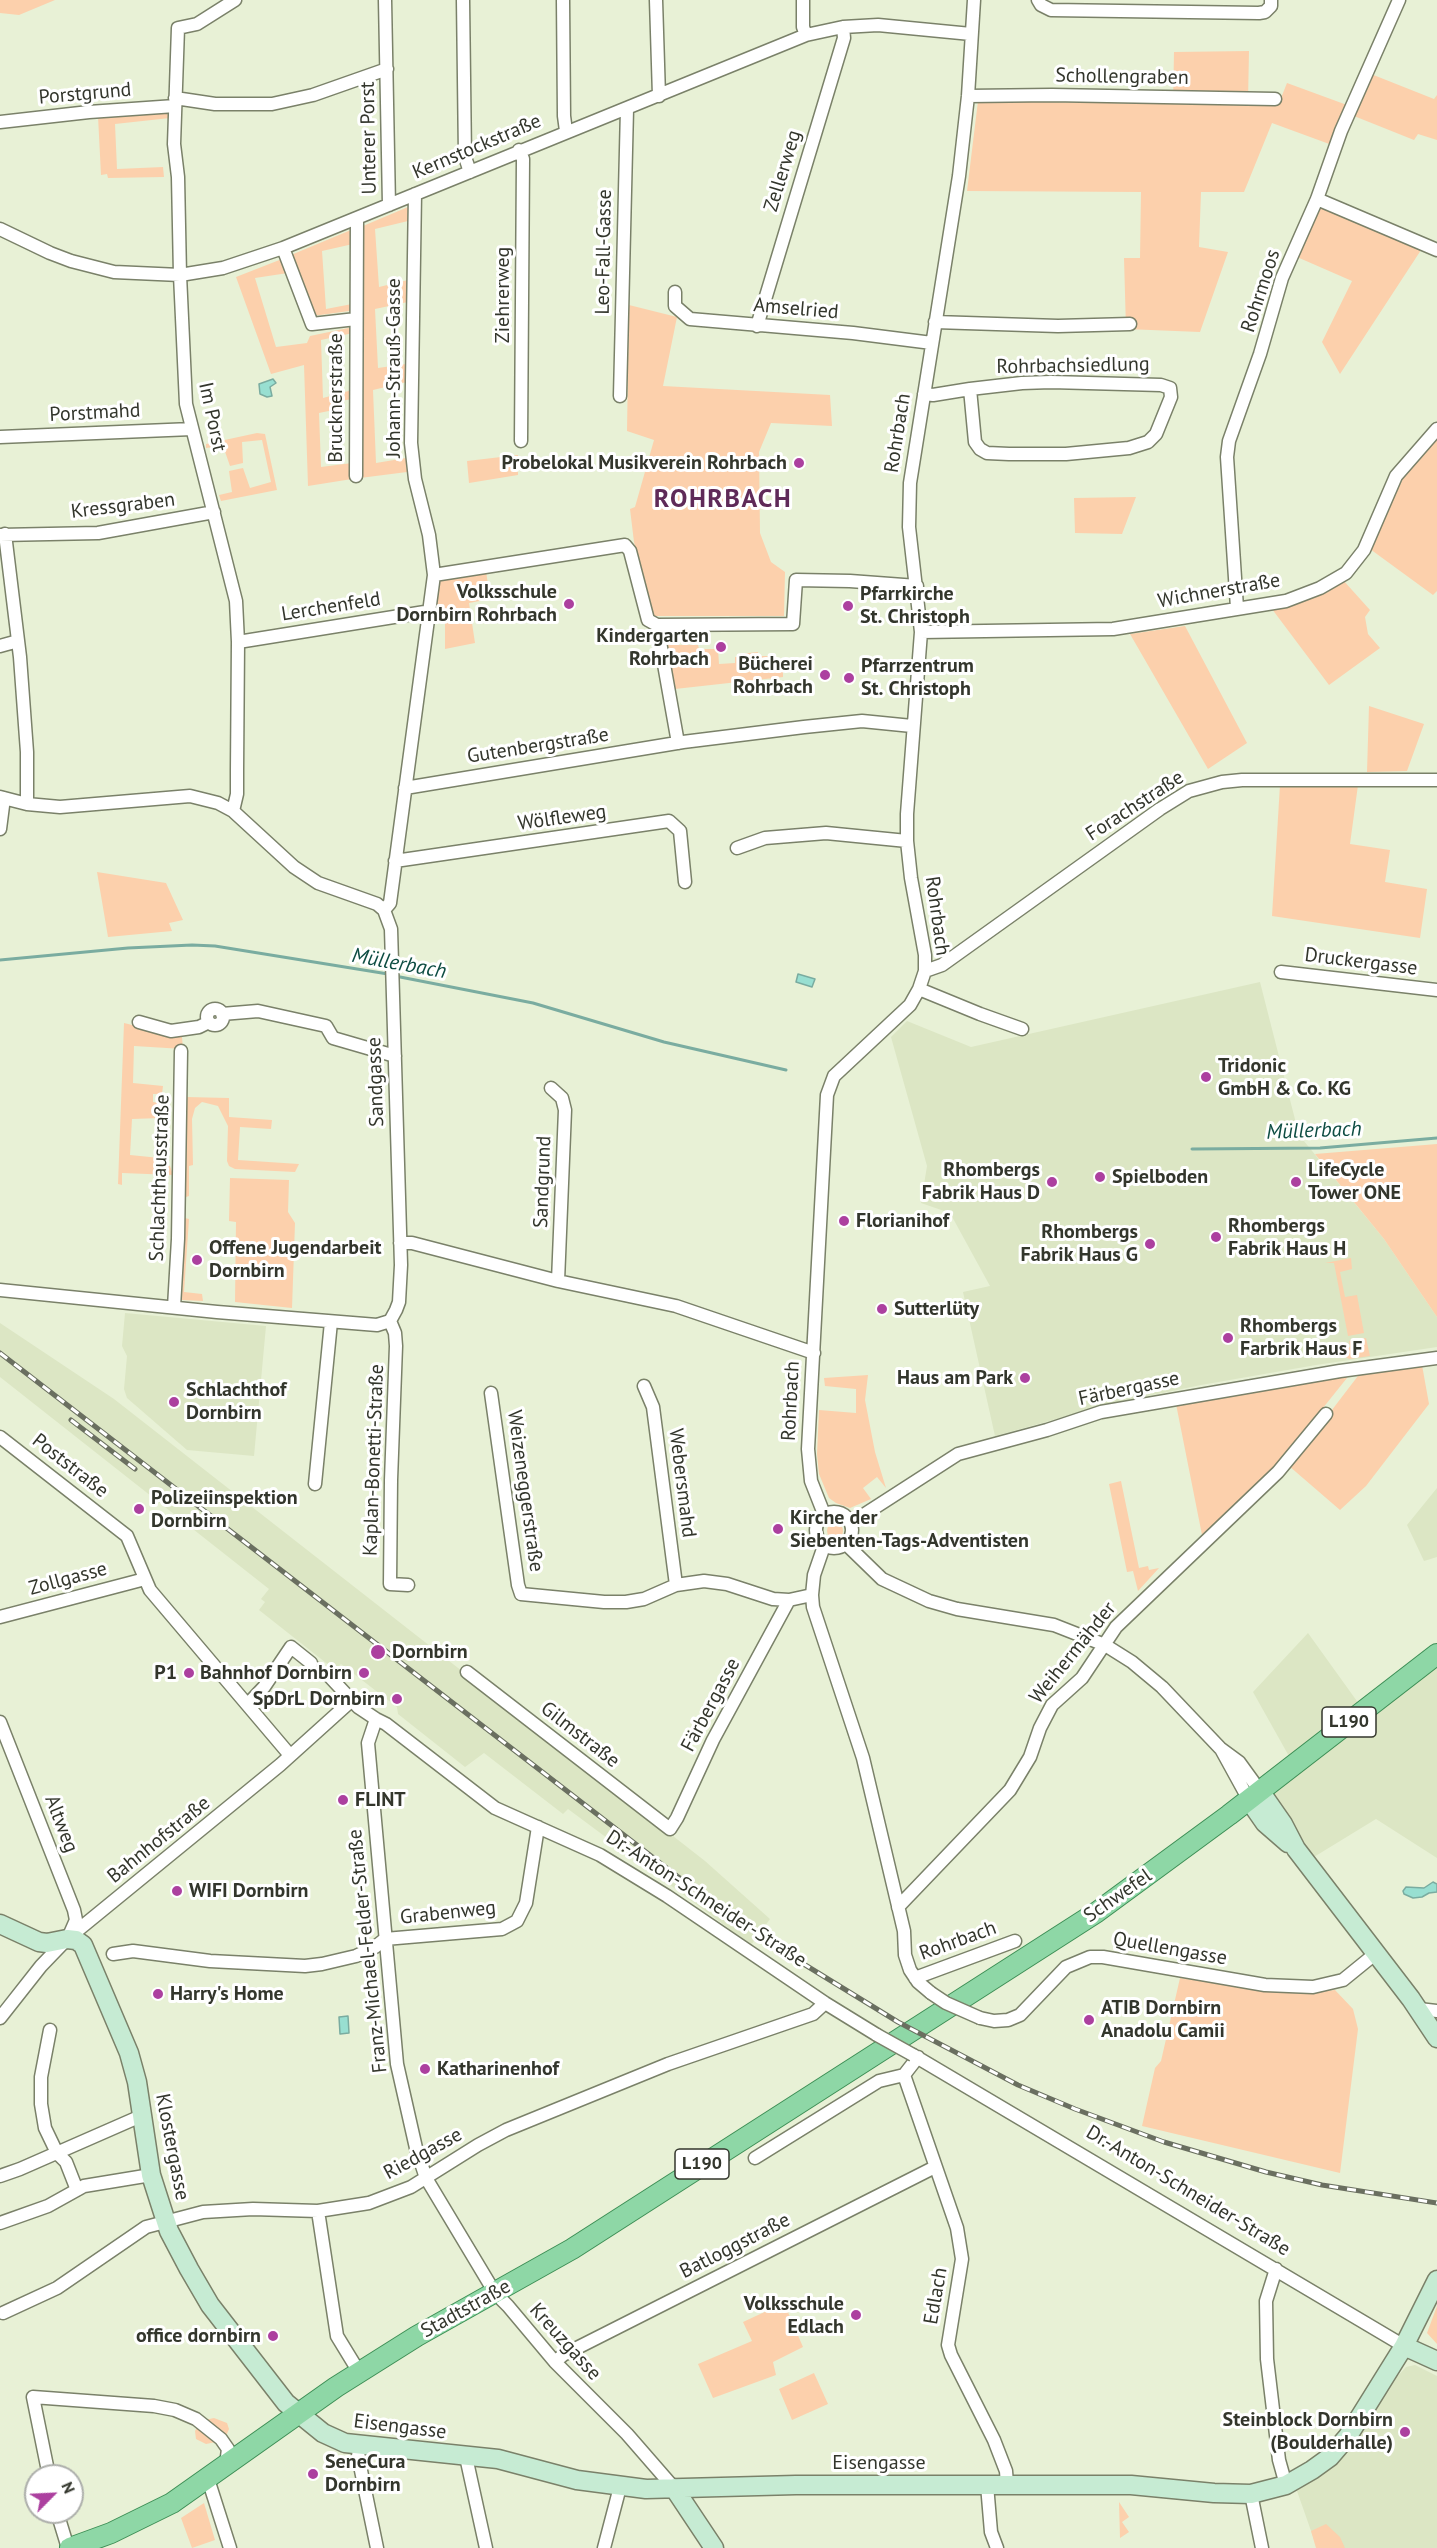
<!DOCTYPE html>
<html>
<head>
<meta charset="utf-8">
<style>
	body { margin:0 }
	#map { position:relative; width:1437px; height:2548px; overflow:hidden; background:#e8f1d6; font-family:"PT Sans",sans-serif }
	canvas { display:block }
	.north { position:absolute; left:24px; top:2464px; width:60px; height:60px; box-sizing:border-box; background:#fff; border:2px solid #adafab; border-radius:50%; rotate:66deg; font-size:16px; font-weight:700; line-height:24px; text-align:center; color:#33362c }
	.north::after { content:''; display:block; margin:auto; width:21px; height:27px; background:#ac409f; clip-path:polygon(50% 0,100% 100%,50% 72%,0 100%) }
</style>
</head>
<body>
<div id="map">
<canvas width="1437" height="2548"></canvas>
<div class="north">N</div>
</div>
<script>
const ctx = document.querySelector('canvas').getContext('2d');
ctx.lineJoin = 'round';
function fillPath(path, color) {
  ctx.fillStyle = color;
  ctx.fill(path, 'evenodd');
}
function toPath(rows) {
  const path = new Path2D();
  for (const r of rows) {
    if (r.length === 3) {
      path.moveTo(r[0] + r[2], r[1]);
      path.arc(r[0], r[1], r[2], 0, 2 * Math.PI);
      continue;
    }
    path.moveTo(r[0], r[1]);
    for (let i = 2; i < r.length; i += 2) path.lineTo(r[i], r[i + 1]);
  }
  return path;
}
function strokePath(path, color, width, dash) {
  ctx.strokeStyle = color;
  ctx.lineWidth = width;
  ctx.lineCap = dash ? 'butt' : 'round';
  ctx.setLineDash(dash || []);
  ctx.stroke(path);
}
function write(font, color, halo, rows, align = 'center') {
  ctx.font = font + ' "PT Sans",sans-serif';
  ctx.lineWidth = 6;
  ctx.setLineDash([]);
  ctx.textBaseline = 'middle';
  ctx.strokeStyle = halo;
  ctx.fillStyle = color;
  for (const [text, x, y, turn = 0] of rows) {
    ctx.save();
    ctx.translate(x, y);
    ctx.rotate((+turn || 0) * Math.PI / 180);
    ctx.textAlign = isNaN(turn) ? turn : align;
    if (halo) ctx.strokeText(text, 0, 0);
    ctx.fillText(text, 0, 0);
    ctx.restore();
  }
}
const built = toPath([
	[1260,982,1299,1135,1384,1239,1437,1317,1437,1347,1316,1365,1201,1385,1114,1403,995,1436,963,1292,990,1286,950,1213,921,1203,927,1166,891,1037,907,1021,971,1047],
	[125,1313,266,1326,254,1456,187,1450,127,1398,124,1389,127,1356,122,1346],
	[0,1323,114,1399,705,1861,770,1919,751,1945,568,1809,563,1814,484,1753,465,1767,398,1714,397,1707,341,1664,335,1670,259,1610,265,1602,261,1599,269,1589,0,1377],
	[1437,1488,1437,1557,1424,1561,1407,1525],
	[1308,1633,1359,1704,1437,1645,1437,1858,1376,1819,1309,1860,1258,1784,1290,1758,1253,1692],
	[1415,2365,1437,2376,1437,2548,1317,2548,1297,2491,1334,2465,1355,2441,1396,2378,1406,2367]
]);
const green = toPath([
	[0,0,55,0,19,15,0,13],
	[1249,51,1248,101,1279,103,1287,83,1347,105,1332,145,1272,123,1244,192,1201,192,1199,247,1228,252,1200,332,1126,329,1124,258,1140,258,1141,192,967,191,978,101,1173,104,1174,52],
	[1371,74,1434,99,1437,95,1437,140,1418,134,1414,140,1354,116],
	[165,111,170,118,115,124,117,169,163,167,164,177,108,178,107,174,101,175,98,116],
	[1322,205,1423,247,1340,374,1322,342,1352,281,1297,257],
	[408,207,408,221,375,229,379,287,408,280,408,302,375,309,378,368,406,364,407,382,373,390,376,463,406,458,407,472,360,478,363,226],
	[351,230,353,244,322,251,326,309,352,304,351,308,349,311,313,316,291,255],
	[282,259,288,273,255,278,276,347,307,343,310,336,353,327,353,333,321,340,323,398,352,390,352,399,341,401,343,408,319,413,321,467,352,463,352,479,308,486,304,365,271,374,236,277],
	[629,305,677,317,663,386,830,395,832,426,771,423,759,452,760,533,771,562,785,572,784,616,653,616,634,542,630,509,635,507,654,440,627,431],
	[257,433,265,434,277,490,221,501,219,495,232,492,229,471,243,468,250,488,271,482,262,440,242,442,243,463,230,466,223,446,206,448,206,444],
	[1437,437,1437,591,1433,595,1370,549,1406,472],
	[518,455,518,475,469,483,467,461],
	[1136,497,1122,534,1075,533,1074,498],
	[486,571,490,599,469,603,475,643,445,649,445,609,435,610,439,577],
	[1343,580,1370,610,1365,617,1368,634,1380,648,1329,685,1272,609,1328,592],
	[1185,626,1247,743,1208,769,1130,634],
	[664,631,677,631,678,645,698,645,699,649,718,649,719,664,735,663,735,657,738,657,739,654,758,652,758,656,774,656,775,667,770,667,770,672,783,672,783,677,675,689],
	[1369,706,1424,724,1407,771,1367,772],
	[1280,785,1358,785,1350,844,1390,850,1385,882,1427,889,1420,938,1272,916],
	[97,872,166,883,183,920,169,923,172,931,108,937],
	[124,1023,182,1037,183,1049,134,1046,133,1083,163,1086,162,1094,153,1094,153,1102,165,1104,171,1113,161,1114,161,1118,132,1119,130,1155,160,1158,160,1165,170,1166,173,1175,122,1173,122,1185,118,1184],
	[186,1097,229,1098,229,1117,272,1120,271,1129,240,1127,238,1160,299,1164,295,1172,235,1169,229,1166,227,1161,228,1126,218,1106,202,1102,195,1108,192,1119,193,1165,189,1166,189,1196,186,1197,185,1218,189,1219,184,1292,202,1294,203,1301,182,1300],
	[1437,1144,1437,1317,1384,1239,1315,1154],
	[230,1178,289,1180,288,1212,295,1223,292,1308,235,1302,236,1222,229,1221],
	[1351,1258,1352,1269,1340,1272,1345,1297,1357,1295,1364,1333,1348,1336,1334,1263,1325,1263],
	[1366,1338,1370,1356,1349,1359,1344,1356,1343,1349,1350,1347,1349,1341],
	[1422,1365,1429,1404,1366,1486,1340,1510,1289,1466,1361,1372],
	[1351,1373,1282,1459,1203,1540,1176,1404],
	[868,1375,865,1400,875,1452,886,1488,877,1477,863,1488,871,1499,850,1508,836,1503,829,1498,819,1474,817,1454,819,1410,856,1413,856,1389,825,1386,824,1378],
	[1121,1481,1139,1568,1148,1566,1149,1570,1159,1568,1138,1591,1133,1571,1127,1572,1109,1484],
	[835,1531,8],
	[1180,1978,1256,1989,1308,1993,1335,1990,1353,2009,1358,2029,1340,2173,1142,2126,1155,2068,1161,2061],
	[784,2303,803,2347,773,2362,776,2375,713,2398,698,2364,752,2341,743,2322],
	[1437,2306,1437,2344,1427,2333],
	[814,2373,828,2404,792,2420,779,2389],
	[214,2418,227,2423,229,2429,226,2436,205,2420],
	[199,2424,216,2442,206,2444,196,2439,195,2431],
	[1119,2502,1129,2517,1122,2522,1129,2532,1120,2538],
	[204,2503,215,2540,192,2548,181,2518],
	[1326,2524,1340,2537,1345,2548,1316,2548,1311,2531]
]);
const water = toPath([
	[273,379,276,383,270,387,272,396,267,397,260,394,259,384,273,379],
	[798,974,815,979,812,987,796,982,798,974],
	[1433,1882,1437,1884,1437,1892,1429,1893,1422,1897,1413,1898,1404,1894,1403,1891,1406,1887,1424,1888,1433,1882],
	[348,2016,349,2033,340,2034,339,2017,348,2016]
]);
const stream = toPath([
	[0,960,128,948,192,945,215,946,388,974],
	[395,976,533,1003,664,1042,786,1070],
	[1192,1149,1320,1148,1437,1138]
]);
const streetTunnel = toPath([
	[311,1663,330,1677]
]);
const street = toPath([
	[385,0,389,205],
	[463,0,465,157,470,172],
	[563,0,564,116,566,131],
	[656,0,659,96],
	[803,0,803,27,806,35],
	[1038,0,1041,5,1051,10,1259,13,1265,12,1271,6,1271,0],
	[968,96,1052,95,1275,99],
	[175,98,215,104,272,104,313,95,387,69],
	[0,122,89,112,175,106],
	[519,150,523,159,521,441],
	[1317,199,1437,250],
	[0,229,50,253,71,261,114,272,180,275,223,268,283,248,806,35,843,27,878,25,971,34],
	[283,248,312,324,356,319],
	[675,292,675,306,690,319,853,333,932,343],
	[935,322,1058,326,1130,324],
	[757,326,844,38,843,27],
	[924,394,933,395,970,389,1022,383,1051,382,1161,385,1170,388,1171,397,1156,434,1148,442,1129,448,1066,454,1009,454,987,453,980,449,975,442,970,389],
	[620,396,627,109],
	[0,437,192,429],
	[356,476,357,218],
	[5,534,20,657,27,752,27,804],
	[0,535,98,533,214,512],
	[434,575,625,545,630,551,648,620,657,625,793,624,796,580,850,581,917,586],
	[1237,608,1227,457,1229,441,1260,354,1282,278,1317,199,1341,131,1399,0],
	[657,625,678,743],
	[921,632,1113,629,1286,601,1320,588,1346,573,1364,550,1396,476,1437,429],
	[238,642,431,611],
	[0,646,18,641],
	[405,788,683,742,804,727,862,721,912,726],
	[0,797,27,804,60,807,190,796,218,803,233,811,294,867,318,883,377,904,384,910,391,929,401,1265,399,1302,396,1310,390,1321,377,1325,217,1312,0,1290],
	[233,811,237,794,237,770,238,642,236,601,186,404,180,275,178,177,174,144,178,28,197,24,235,0],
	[0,829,4,798],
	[737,848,765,838,826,833,907,841],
	[395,861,669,821,680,831,685,882],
	[384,910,390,903,434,575,429,535,415,479,411,443,415,194],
	[925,971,942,965,1160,809,1189,791,1222,782,1242,780,1437,780],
	[1281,972,1437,990],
	[919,989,980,1014,1022,1029],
	[215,1017,8],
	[222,1014,258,1011,326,1026,333,1038,395,1056],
	[139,1022,171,1031,199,1027,209,1022],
	[551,1088,562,1098,565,1110,558,1281],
	[400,1243,412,1243,558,1281,676,1306,814,1353],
	[174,1307,178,1239,181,1051],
	[390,1321,395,1333,396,1346,391,1480,390,1584,408,1585],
	[644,1386,653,1407,676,1585],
	[491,1393,518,1585,521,1594,604,1602,626,1602,644,1599,676,1585,704,1581,727,1584,773,1599,789,1600,812,1595],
	[0,1437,127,1536,150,1590,289,1754],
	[315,1484,331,1322],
	[834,1530,18],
	[824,1514,811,1481,808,1449,827,1095,834,1076,910,1005,919,989,925,971,925,955,911,878,907,841,907,814,921,632,909,527,910,483,959,176,968,96,974,0],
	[851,1523,958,1454,1047,1430,1101,1412,1340,1371,1437,1358],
	[846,1544,882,1579,929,1601,957,1609,1054,1625,1105,1645,1132,1662,1162,1687,1220,1748,1239,1762,1260,1791],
	[824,1546,814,1575,812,1595,813,1607,863,1758,904,1931,905,1955,910,1970,918,1982,931,1993],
	[0,1617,145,1579],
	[467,1672,670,1829,677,1818,713,1740,789,1600],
	[330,1677,358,1707,376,1719,386,1724,495,1808,600,1855,667,1896,825,2003,877,2035],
	[248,1704,264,1687,291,1647,311,1663],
	[376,1719,368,1743,397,2064,416,2148,426,2178,495,2293,508,2306,555,2362,627,2434,674,2488],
	[0,1722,74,1910,76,1920,69,1936],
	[1221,1749,1249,1800],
	[898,1907,1010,1790,1030,1757,1040,1728,1052,1705,1082,1678,1116,1627,1278,1472,1326,1414],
	[113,1954,133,1951,210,1961,305,1966,322,1964,356,1956,375,1947,385,1939,502,1929,517,1921,526,1903,538,1827],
	[915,1978,1015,1941],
	[1419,2009,1437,2011],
	[0,2018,41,1966,67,1939,280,1765,351,1701],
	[980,2018,994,2021,1008,2020,1020,2015,1066,1967,1090,1957,1103,1957,1265,1985,1313,1987,1343,1980,1375,1954],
	[50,2030,41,2077,41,2104,45,2128,57,2153,66,2162,77,2190],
	[913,2055,1404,2346],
	[904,2075,957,2228,962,2259,948,2345,951,2355,994,2440,1006,2471,1007,2484],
	[755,2158,879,2081,904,2075,918,2057],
	[0,2176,20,2169,141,2116],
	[318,2211,337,2336,359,2372],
	[0,2223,48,2206,84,2186,151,2175],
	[1276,2269,1266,2301,1267,2359,1279,2460,1286,2485],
	[3,2313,57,2288,146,2227,203,2212,253,2209,318,2211,369,2203,411,2187,478,2145,506,2130,668,2064,813,2014,825,2003],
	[555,2362,563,2355,935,2167],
	[360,2446,358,2456,377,2548],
	[466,2457,486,2548],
	[49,2476,33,2397,154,2406,175,2410,196,2419,221,2439,228,2449,226,2465],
	[208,2479,230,2548],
	[987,2485,991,2532,997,2548],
	[1251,2494,1262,2548],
	[57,2512,68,2548],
	[604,2548,620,2487]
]);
const secondary = toPath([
	[1260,1791,1283,1824,1296,1849,1411,1999,1437,2038],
	[1249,1800,1265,1823,1288,1843],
	[0,1924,39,1942,47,1943,67,1939,76,1940,83,1945,129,2053,137,2082,151,2175,169,2231,189,2269,210,2305,286,2403,323,2433,345,2443,498,2459,577,2480,646,2489,796,2485,1131,2485,1214,2493,1251,2494,1286,2485,1312,2470,1330,2457,1348,2436,1404,2346,1437,2280],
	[1404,2346,1437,2361],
	[674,2488,714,2548]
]);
const primary = toPath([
	[70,2548,111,2533,172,2503,336,2387,417,2336,572,2249,1097,1912,1229,1815,1437,1654]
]);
const rail = toPath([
	[0,1353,677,1876,776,1947,898,2022,1018,2085,1075,2109,1164,2142,1266,2172,1322,2185,1437,2203],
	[71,1420,135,1469]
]);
const streetBridge = toPath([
	[931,1993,946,2003,980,2018],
	[877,2035,913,2055]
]);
const markers = [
	[799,463,6,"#ac409f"],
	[569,604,6,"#ac409f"],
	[848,606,6,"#ac409f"],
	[721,647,6,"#ac409f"],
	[825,675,6,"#ac409f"],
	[849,678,6,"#ac409f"],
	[1206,1077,6,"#ac409f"],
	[1100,1177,6,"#ac409f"],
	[1052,1182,6,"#ac409f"],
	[1296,1182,6,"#ac409f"],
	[844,1221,6,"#ac409f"],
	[1216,1237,6,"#ac409f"],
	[1150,1244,6,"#ac409f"],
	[197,1260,6,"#ac409f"],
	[882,1309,6,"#ac409f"],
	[1228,1338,6,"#ac409f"],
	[1025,1378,6,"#ac409f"],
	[174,1402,6,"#ac409f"],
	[139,1509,6,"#ac409f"],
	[778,1529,6,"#ac409f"],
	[378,1652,8,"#ac409f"],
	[189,1673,6,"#ac409f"],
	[364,1673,6,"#ac409f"],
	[397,1699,6,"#ac409f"],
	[343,1800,6,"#ac409f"],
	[177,1891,6,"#ac409f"],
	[158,1994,6,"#ac409f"],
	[1089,2020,6,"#ac409f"],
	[425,2069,6,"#ac409f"],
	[856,2315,6,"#ac409f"],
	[273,2336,6,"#ac409f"],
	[1405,2432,6,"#ac409f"],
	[313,2474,6,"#ac409f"]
];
const shields = [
	[1349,1722,54],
	[702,2164,54]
];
const shieldNames = [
	["L190",1349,1722],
	["L190",702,2164]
];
const streetNames = [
	["Schollengraben",1122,77,1],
	["Porstgrund",85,94,-5],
	["Unterer Porst",369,138,-91],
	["Kernstockstraße",477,147,-23],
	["Zellerweg",783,171,-73],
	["Leo-Fall-Gasse",604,252,-89],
	["Rohrmoos",1261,291,-72],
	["Ziehrerweg",503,295,-90],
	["Amselried",796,309,5],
	["Rohrbachsiedlung",1073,366,-1],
	["Johann-Strauß-Gasse",394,368,-90],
	["Brucknerstraße",336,398,-90],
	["Porstmahd",95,413,-3],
	["Im Porst",212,417,78],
	["Rohrbach",898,433,-81],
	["Kressgraben",123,506,-7],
	["Wichnerstraße",1219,591,-10],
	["Lerchenfeld",331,607,-9],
	["Gutenbergstraße",538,746,-9],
	["Forachstraße",1135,806,-33],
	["Wölfleweg",562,818,-8],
	["Rohrbach",937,916,82],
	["Druckergasse",1361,962,7],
	["Sandgasse",376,1082,-92],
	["Schlachthausstraße",160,1178,-88],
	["Sandgrund",543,1182,-88],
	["Färbergasse",1129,1389,-12],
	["Rohrbach",791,1401,-87],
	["Kaplan-Bonetti-Straße",374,1460,-88],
	["Poststraße",70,1466,38],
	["Webersmahd",682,1483,83],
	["Weizeneggerstraße",525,1491,82],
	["Zollgasse",68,1579,-15],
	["Weihermähder",1073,1653,-51],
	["Färbergasse",711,1705,-62],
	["Gilmstraße",580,1735,38],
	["Altweg",61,1824,69],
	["Bahnhofstraße",159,1840,-39],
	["Schwefel",1118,1896,-35],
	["Dr.-Anton-Schneider-Straße",706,1899,33],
	["Grabenweg",448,1913,-6],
	["Rohrbach",958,1941,-20],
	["Quellengasse",1170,1949,10],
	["Franz-Michael-Felder-Straße",368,1951,-96],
	["Klostergasse",172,2147,79],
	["Riedgasse",423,2154,-29],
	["Dr.-Anton-Schneider-Straße",1188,2191,31],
	["Batloggstraße",735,2246,-27],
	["Edlach",936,2296,-80],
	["Stadtstraße",466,2309,-29],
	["Kreuzgasse",565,2342,48],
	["Eisengasse",400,2427,7],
	["Eisengasse",879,2463]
];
const poiNames = [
	["Probelokal Musikverein Rohrbach",787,463,"right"],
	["Volksschule",557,592,"right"],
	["Dornbirn Rohrbach",557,615,"right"],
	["Pfarrkirche",860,594],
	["St. Christoph",860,617],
	["Kindergarten",709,636,"right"],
	["Rohrbach",709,659,"right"],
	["Bücherei",813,664,"right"],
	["Rohrbach",813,687,"right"],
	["Pfarrzentrum",861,666],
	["St. Christoph",861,689],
	["Tridonic",1218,1066],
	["GmbH & Co. KG",1218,1089],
	["Rhombergs",1040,1170,"right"],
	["Fabrik Haus D",1040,1193,"right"],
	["LifeCycle",1308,1170],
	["Tower ONE",1308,1193],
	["Spielboden",1112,1177],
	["Florianihof",856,1221],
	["Rhombergs",1228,1226],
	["Fabrik Haus H",1228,1249],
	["Rhombergs",1138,1232,"right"],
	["Fabrik Haus G",1138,1255,"right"],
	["Offene Jugendarbeit",209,1248],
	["Dornbirn",209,1271],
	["Sutterlüty",894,1309],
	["Rhombergs",1240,1326],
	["Farbrik Haus F",1240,1349],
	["Haus am Park",1013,1378,"right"],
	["Schlachthof",186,1390],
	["Dornbirn",186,1413],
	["Polizeiinspektion",151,1498],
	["Dornbirn",151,1521],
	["Kirche der",790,1518],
	["Siebenten-Tags-Adventisten",790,1541],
	["Dornbirn",392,1652],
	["P1",177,1673,"right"],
	["Bahnhof Dornbirn",352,1673,"right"],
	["SpDrL Dornbirn",385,1699,"right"],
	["FLINT",355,1800],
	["WIFI Dornbirn",189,1891],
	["Harry's Home",170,1994],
	["ATIB Dornbirn",1101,2008],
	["Anadolu Camii",1101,2031],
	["Katharinenhof",437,2069],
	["Volksschule",844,2304,"right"],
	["Edlach",844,2327,"right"],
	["office dornbirn",261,2336,"right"],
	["Steinblock Dornbirn",1393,2420,"right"],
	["(Boulderhalle)",1393,2443,"right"],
	["SeneCura",325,2462],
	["Dornbirn",325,2485]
];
const waterNames = [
	["Müllerbach",399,964,10],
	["Müllerbach",1314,1131,-2]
];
const districtNames = [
	["ROHRBACH",723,500]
];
fillPath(built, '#dce6c4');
fillPath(green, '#fcd0ac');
fillPath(water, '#98dfd1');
strokePath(water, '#7aaca0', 1.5);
strokePath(stream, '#7aaca0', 3);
strokePath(streetTunnel, '#c4ccb4', 12, [12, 6]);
strokePath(street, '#7a8169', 15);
strokePath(secondary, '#7a8169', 21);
strokePath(primary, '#3d8e55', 22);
strokePath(street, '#fff', 12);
strokePath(secondary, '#c6ebd3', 18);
strokePath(primary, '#8ed7a6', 20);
strokePath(rail, '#6a6f60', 5);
strokePath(rail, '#fff', 3, [9]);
strokePath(streetBridge, '#7a8169', 15, []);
strokePath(streetBridge, '#fff', 12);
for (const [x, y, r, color] of markers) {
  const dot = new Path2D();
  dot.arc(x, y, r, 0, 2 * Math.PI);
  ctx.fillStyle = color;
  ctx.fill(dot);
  strokePath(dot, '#fff', 2);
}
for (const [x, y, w] of shields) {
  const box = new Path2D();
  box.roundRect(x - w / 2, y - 15, w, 30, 4.5);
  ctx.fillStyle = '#fff';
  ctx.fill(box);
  strokePath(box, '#33362c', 1.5);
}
write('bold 18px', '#33362c', null, shieldNames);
write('20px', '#33362c', '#fff', streetNames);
write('bold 20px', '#33362c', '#fff', poiNames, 'left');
write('italic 21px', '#0e4d43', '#fff', waterNames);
ctx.letterSpacing = '1.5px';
write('bold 26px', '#5f2a58', '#fff', districtNames);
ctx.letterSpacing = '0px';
</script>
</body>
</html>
